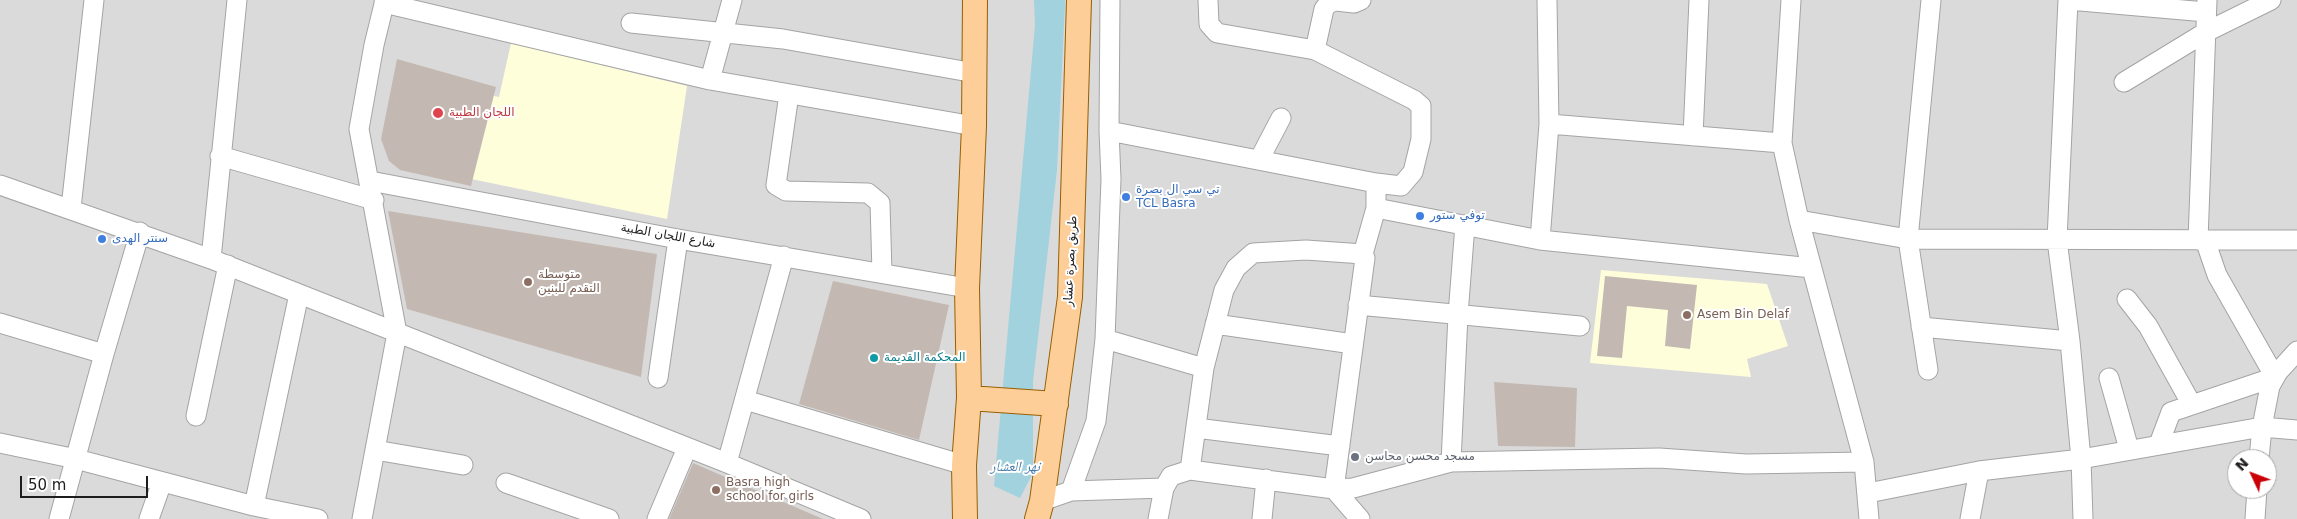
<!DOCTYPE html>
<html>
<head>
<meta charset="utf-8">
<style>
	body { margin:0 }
	#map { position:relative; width:2297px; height:519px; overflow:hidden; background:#efeae3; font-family:"DejaVu Sans",sans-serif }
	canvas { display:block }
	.north { position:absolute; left:2227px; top:449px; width:50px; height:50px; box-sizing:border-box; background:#fff; border:1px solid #a5a5a5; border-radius:50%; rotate:313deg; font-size:14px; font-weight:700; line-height:20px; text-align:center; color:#1d1d1d }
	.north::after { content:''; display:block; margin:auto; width:18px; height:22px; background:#ca0007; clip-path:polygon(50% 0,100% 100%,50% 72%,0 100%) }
	.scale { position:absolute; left:20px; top:476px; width:128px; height:22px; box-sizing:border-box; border:2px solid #1d1d1d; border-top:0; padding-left:6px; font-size:15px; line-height:18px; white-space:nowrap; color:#1d1d1d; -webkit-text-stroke:4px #fff; paint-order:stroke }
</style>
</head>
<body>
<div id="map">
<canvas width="2297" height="519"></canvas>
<div class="north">N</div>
<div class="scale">50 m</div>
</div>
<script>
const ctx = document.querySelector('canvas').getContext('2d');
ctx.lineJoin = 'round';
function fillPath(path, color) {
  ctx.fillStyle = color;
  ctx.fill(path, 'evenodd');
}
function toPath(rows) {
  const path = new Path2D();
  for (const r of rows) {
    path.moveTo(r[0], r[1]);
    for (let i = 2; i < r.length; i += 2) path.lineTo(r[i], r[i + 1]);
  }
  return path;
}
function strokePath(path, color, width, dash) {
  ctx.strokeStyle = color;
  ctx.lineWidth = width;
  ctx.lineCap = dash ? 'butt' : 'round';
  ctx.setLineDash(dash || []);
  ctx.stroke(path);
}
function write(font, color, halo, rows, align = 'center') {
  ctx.font = font + ' "DejaVu Sans","Noto Naskh Arabic",sans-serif';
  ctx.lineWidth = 4;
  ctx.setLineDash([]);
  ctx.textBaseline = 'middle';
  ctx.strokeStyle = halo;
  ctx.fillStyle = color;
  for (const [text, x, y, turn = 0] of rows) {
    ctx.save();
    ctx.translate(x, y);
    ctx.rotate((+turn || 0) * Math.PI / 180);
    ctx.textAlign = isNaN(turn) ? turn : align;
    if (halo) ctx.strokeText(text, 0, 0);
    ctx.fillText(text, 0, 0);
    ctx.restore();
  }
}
const residential = toPath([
	[0,0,2297,0,2297,519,0,519],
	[2237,459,2267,459,2267,489,2237,489]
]);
const education = toPath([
	[511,43,687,86,667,219,471,179,489,95,499,97],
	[1601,270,1767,284,1788,346,1747,359,1751,377,1590,363]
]);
const water = toPath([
	[1034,0,1065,0,1065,5,1057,170,1033,382,1033,473,1020,498,994,486,1035,25]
]);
const building = toPath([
	[397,59,496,87,471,186,400,170,389,161,381,139],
	[388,211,657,254,641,377,407,309],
	[1605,276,1697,285,1690,349,1665,346,1668,310,1627,306,1622,358,1597,356],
	[833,281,949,305,919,440,799,404],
	[1494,382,1577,388,1575,447,1498,446],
	[693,463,823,519,669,519]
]);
const minor = toPath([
	[1208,0,1209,24,1217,33,1315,50,1414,100,1421,106,1421,139,1413,172,1401,186,1376,183],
	[1791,0,1782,143,1799,220,1864,462,1869,519],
	[2068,0,2057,240,2070,341,2081,459,2083,519],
	[2069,0,2206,12],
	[384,3,710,80,974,126],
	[631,23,783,39,975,73],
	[1315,50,1324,9,1329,3,1336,1,1354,3,1361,0],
	[710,80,732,0],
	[2124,82,2206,32,2271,0],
	[789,94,776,185,786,191,868,193,880,203,882,273],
	[1549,124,1782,143],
	[1109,131,1376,183,1376,208,1363,254,1365,258,1334,489,1360,519],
	[1693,136,1699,0],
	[220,156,374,200],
	[1259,160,1281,118],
	[370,181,678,239,967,288],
	[0,185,211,259,727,463,861,519],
	[71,208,94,0],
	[1376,208,1540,240,1812,268],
	[1799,220,1908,239,2297,240],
	[1540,240,1549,124,1547,0],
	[2198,240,2207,0],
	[211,259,237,0],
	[2127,299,2148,326,2192,405],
	[1358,305,1580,326],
	[0,323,104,354],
	[1215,324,1353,344],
	[1921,327,2070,341],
	[1105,339,1204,368],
	[1928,370,1908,239,1931,0],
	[658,378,678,239],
	[2109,378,2129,449],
	[745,400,964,465],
	[196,416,228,265],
	[1196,428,1340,446],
	[0,443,76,459,254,506,318,519],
	[2159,444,2171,412,2275,377,2217,275,2205,240],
	[375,450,463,465],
	[2259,459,2262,427,2270,386,2278,372,2297,351],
	[1451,462,1458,315,1465,225],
	[727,463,784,256],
	[1190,470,1204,368,1224,290,1236,268,1253,253,1306,250,1363,254],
	[506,483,609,519],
	[1071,491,1096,421,1105,339,1111,179,1109,131,1110,0],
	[1868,493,1979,471,2081,459,2262,427,2297,430],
	[1042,501,1071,491,1164,488],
	[254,506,299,294],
	[59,519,104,354,140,232],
	[149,519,162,482],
	[362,519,397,333,359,129,374,45,385,0],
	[657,519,687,448],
	[1158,519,1164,488,1171,476,1190,470,1334,489,1353,488,1451,462,1659,458,1746,464,1864,462],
	[1262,519,1266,479],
	[1970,519,1979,471],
	[2255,519,2257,489]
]);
const major = toPath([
	[969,398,1056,404],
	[965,519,964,465,969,398,967,288,974,126,975,0],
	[1037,519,1042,501,1070,297,1079,0]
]);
const markers = [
	[438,113,6,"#e0444e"],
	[1126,197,5,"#3f7fe0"],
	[1420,216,5,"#3f7fe0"],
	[102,239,5,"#3f7fe0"],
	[528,282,5,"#8d6e63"],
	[1687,315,5,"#8d6e63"],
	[874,358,5,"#0f9aa8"],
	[1355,457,5,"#6b7280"],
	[716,490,5,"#8d6e63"]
];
const healthNames = [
	["اللجان الطبية",449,113]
];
const shopNames = [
	["تي سي ال بصرة",1136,190],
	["TCL Basra",1136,204],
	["توفي ستور",1430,216],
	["سنتر الهدى",112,239]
];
const streetNames = [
	["شارع اللجان الطبية",668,236,10],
	["طريق بصرة عشار",1071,261,-87]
];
const educationNames = [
	["متوسطة",538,275],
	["التقدم للبنين",538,289],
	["Asem Bin Delaf",1697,315],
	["Basra high",726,483],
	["school for girls",726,497]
];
const cultureNames = [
	["المحكمة القديمة",884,358]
];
const worshipNames = [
	["مسجد محسن محاسن",1365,457]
];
const waterNames = [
	["نهر العشار",1015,467]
];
fillPath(residential, '#dbdada');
fillPath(education, '#fffedb');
fillPath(water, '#a2d2de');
fillPath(building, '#c3b9b2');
strokePath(minor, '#a4a4a4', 21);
strokePath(major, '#965f00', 26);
strokePath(minor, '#fff', 19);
strokePath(major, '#fece98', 24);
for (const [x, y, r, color] of markers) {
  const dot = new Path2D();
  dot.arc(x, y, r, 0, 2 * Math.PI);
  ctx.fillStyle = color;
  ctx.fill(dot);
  strokePath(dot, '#fff', 2);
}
write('12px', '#be3a42', '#fff', healthNames, 'left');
write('12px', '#366cbe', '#fff', shopNames, 'left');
write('12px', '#1d1d1d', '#fff', streetNames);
write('12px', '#785e54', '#fff', educationNames, 'left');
write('12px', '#0d838f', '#fff', cultureNames, 'left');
write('12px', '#5b616d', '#fff', worshipNames, 'left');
write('italic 14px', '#447aa7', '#fff', waterNames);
</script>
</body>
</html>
